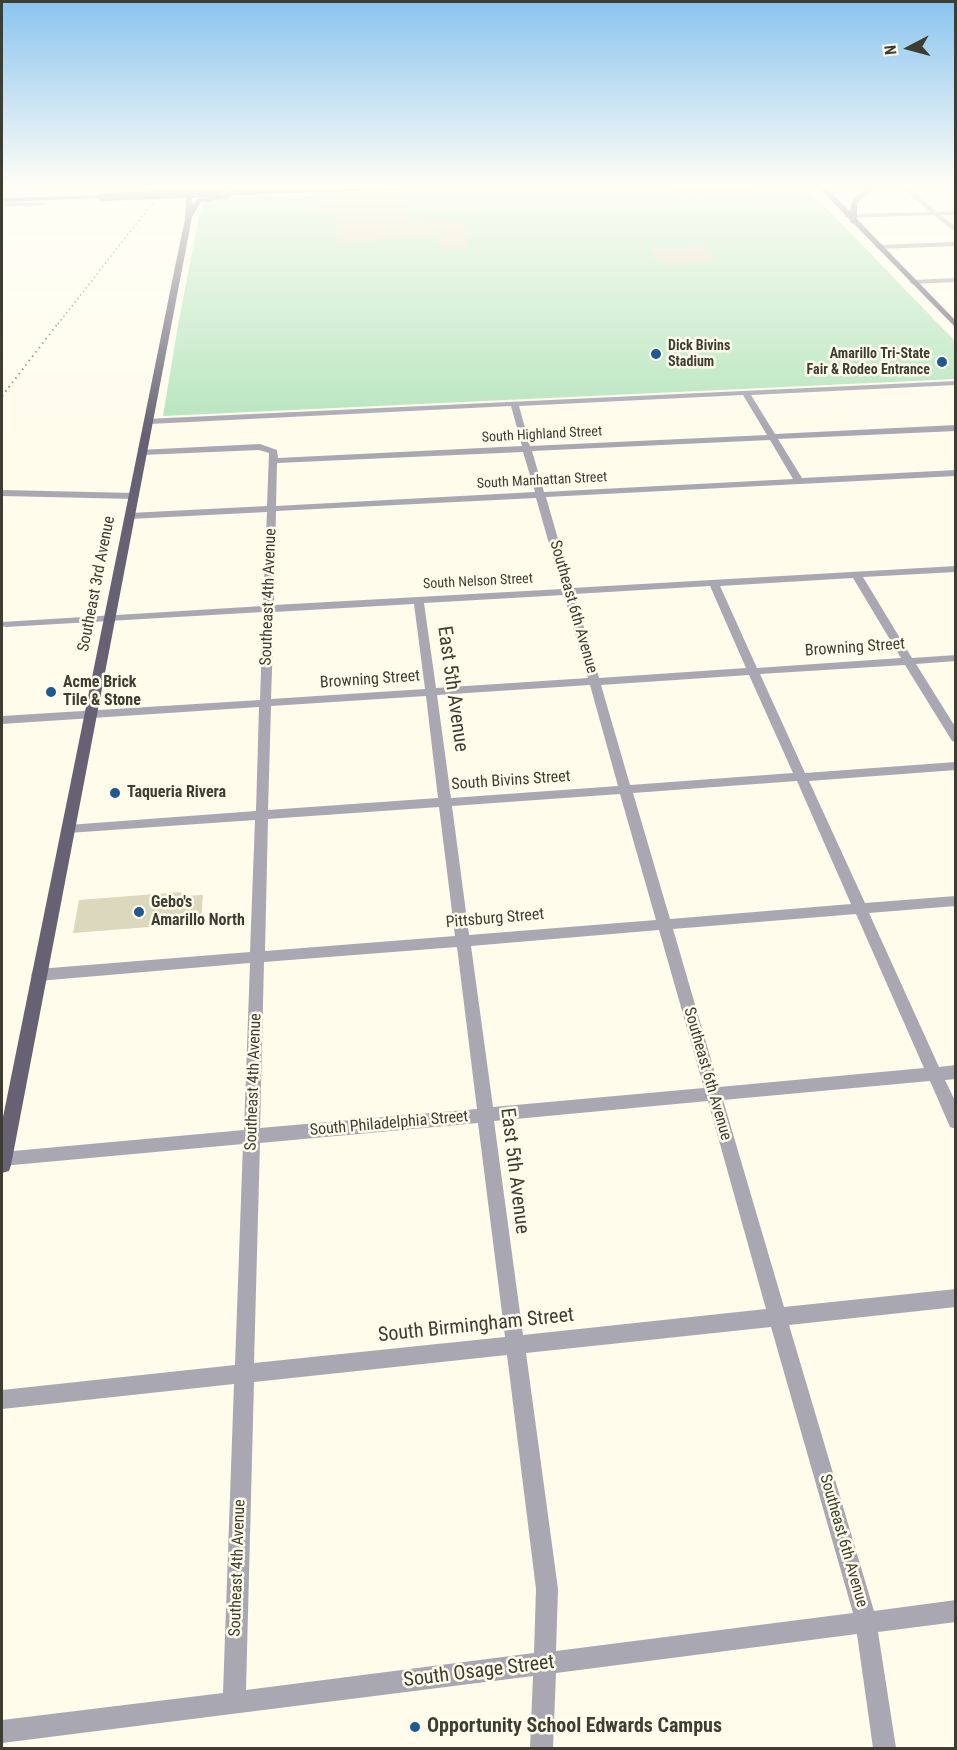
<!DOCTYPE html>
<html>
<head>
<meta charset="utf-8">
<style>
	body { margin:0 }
	#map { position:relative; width:957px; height:1750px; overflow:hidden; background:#fffcec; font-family:"Roboto Condensed",sans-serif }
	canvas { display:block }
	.frame { position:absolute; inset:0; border:3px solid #3e3d32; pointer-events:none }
	.north { position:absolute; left:879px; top:18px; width:60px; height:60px; -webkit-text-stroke:4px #fffcec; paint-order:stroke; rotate:264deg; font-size:16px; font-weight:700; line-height:24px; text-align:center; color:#3e3d32 }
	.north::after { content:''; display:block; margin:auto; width:21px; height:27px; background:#3e3d32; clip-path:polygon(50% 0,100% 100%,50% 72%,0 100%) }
</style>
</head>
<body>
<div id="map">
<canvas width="957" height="1750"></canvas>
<div class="frame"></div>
<div class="north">N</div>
</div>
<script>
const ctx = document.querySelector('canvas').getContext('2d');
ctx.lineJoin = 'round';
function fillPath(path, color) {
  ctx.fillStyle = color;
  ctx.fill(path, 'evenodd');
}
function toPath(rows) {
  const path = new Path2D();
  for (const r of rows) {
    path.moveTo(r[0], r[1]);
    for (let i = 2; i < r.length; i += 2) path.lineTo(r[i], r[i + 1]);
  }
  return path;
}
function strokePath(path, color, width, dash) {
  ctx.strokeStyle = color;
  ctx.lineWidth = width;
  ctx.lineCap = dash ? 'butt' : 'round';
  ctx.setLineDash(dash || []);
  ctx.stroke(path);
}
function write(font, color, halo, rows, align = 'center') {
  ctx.font = font + ' "Roboto Condensed",sans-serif';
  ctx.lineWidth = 5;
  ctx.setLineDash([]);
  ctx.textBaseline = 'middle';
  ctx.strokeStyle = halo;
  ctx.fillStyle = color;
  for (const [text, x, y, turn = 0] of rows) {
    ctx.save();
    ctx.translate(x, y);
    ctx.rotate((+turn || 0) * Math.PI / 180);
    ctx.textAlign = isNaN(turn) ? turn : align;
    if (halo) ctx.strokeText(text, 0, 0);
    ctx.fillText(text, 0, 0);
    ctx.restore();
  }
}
const green = toPath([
	[535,187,806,187,955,341,955,379,163,416,178,325,199,216,204,201,212,198]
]);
const building = toPath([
	[670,187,752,187,752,195,691,199,678,198],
	[403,192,407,217,428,217,429,222,462,221,470,249,441,250,438,236,338,243,336,212,316,213,316,196],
	[705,246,716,262,665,264,664,261,657,261,649,248],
	[181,892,181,896,203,895,201,923,73,933,79,900]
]);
const minor = toPath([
	[902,187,909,187,937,212,956,211,956,215,941,215,956,227,956,233,934,215,847,218,844,216,847,214,930,212,902,187],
	[43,202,45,205,2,207,2,203,43,202],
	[956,242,956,246,878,249,875,247,878,245,956,242],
	[956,278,956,282,912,284,909,282,912,280,956,278],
	[956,381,956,385,751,395,775,434,956,425,956,431,778,439,802,478,956,470,956,476,546,497,572,588,956,566,956,572,863,577,912,658,956,655,956,661,916,664,956,728,956,742,952,741,905,665,760,674,805,773,956,762,956,770,809,781,865,903,956,896,956,906,869,913,939,1067,956,1065,956,1079,945,1080,956,1103,956,1129,950,1127,930,1081,723,1100,784,1307,956,1289,956,1307,789,1325,874,1611,956,1600,956,1622,878,1632,896,1748,873,1748,857,1634,556,1673,553,1748,530,1748,533,1676,2,1743,2,1720,223,1693,234,1384,2,1409,2,1390,235,1365,243,1144,2,1166,2,1152,244,1130,250,963,38,981,33,979,31,975,33,971,38,969,250,952,255,820,68,833,62,829,68,825,256,811,259,707,2,724,2,716,260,700,263,612,6,627,2,626,2,622,263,606,267,512,130,519,125,516,130,513,267,506,269,453,259,450,142,455,139,454,139,450,260,444,277,450,278,458,522,446,511,406,149,424,145,421,146,419,956,381],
	[743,395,767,435,530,446,519,406,743,395],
	[770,440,793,479,544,492,532,451,770,440],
	[523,452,535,492,276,506,277,463,523,452],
	[536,498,562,589,274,605,276,511,536,498],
	[853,578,901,658,757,668,720,586,853,578],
	[710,586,746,668,599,678,574,594,710,586],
	[564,595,588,678,436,688,424,603,564,595],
	[414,604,425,689,271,699,274,612,414,604],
	[749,675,793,773,630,785,601,685,749,675],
	[590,685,618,786,451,798,437,695,590,685],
	[426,696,438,798,268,810,271,706,426,696],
	[797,781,851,904,670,919,633,793,797,781],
	[620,794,656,920,469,935,452,806,620,794],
	[439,807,455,936,265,951,268,819,439,807],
	[856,914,924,1068,719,1087,673,929,856,914],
	[659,930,704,1088,493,1107,471,946,659,930],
	[457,947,477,1109,260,1128,264,962,457,947],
	[708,1101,766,1309,523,1335,494,1121,708,1101],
	[478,1123,505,1337,254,1363,260,1143,478,1123],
	[771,1327,853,1613,556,1651,558,1589,526,1353,771,1327],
	[507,1355,536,1589,534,1653,246,1690,254,1382,507,1355],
	[2,490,134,493,139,496,134,499,2,496,2,490]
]);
const major = toPath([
	[187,187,193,187,192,205,197,199,223,195,218,194,220,191,478,187,232,195,230,198,201,202,192,217,11,1165,9,1171,2,1173,2,1122,175,267,185,219,187,187],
	[819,187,826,187,850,212,851,203,860,193,868,187,876,187,857,203,857,219,956,321,956,328,854,224,851,223,850,220,819,187],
	[102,195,104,198,2,202,2,198,102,195]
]);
const railFar1 = toPath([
	[58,324,165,187]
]);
const rail = toPath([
	[2,396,59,322]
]);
const majorBridge = toPath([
	[102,197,220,193]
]);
const markers = [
	[656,354,6,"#205990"],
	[942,362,6,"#205990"],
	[51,692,6,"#205990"],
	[115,793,6,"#205990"],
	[139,912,6,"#205990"],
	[415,1727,6,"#205990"]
];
const farPoinames = [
	["Dick Bivins",668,346],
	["Stadium",668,362],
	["Amarillo Tri-State",930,354,"right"],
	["Fair & Rodeo Entrance",930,370,"right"]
];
const farStreetnames = [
	["South Highland Street",542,435,-3],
	["South Manhattan Street",542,481,-3],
	["South Nelson Street",478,582,-3]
];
const streetNames = [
	["Southeast 3rd Avenue",97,584,-79],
	["Southeast 4th Avenue",269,597,-88],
	["Southeast 6th Avenue",573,607,74],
	["Browning Street",855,648,-4],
	["Browning Street",370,680,-4],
	["South Bivins Street",511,781,-4],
	["Pittsburg Street",495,919,-5],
	["Southeast 6th Avenue",707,1074,74],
	["Southeast 4th Avenue",254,1082,-88],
	["South Philadelphia Street",389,1124,-5],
	["Southeast 6th Avenue",843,1541,74],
	["Southeast 4th Avenue",238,1568,-88]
];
const poiNames = [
	["Acme Brick",63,683],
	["Tile & Stone",63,701],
	["Taqueria Rivera",127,793],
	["Gebo's",151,903],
	["Amarillo North",151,921]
];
const nearStreetnames = [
	["East 5th Avenue",452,689,82],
	["East 5th Avenue",514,1171,83],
	["South Birmingham Street",476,1326,-6],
	["South Osage Street",479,1672,-7]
];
const nearPoinames = [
	["Opportunity School Edwards Campus",427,1727]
];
fillPath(green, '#b5e4bd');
fillPath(building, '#dcd8be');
fillPath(minor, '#a9a7b2');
fillPath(major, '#666274');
strokePath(railFar1, '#7c7a6d', 1.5, [1.5, 3]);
strokePath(rail, '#7c7a6d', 2, [1.5, 4]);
strokePath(majorBridge, '#666274', 8);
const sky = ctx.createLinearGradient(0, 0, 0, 432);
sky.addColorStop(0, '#8ac4f0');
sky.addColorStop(0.43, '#fffef6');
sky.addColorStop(1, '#fffef600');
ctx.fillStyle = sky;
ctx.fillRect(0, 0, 957, 432);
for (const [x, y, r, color] of markers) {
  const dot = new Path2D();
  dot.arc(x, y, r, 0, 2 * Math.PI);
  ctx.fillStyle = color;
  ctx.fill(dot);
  strokePath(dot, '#fffcec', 2);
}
write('bold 14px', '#3e3d32', '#fffcec', farPoinames, 'left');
write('14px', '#3e3d32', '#fffcec', farStreetnames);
write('16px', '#3e3d32', '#fffcec', streetNames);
write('bold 16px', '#3e3d32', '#fffcec', poiNames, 'left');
write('20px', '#3e3d32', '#fffcec', nearStreetnames);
write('bold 20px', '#3e3d32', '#fffcec', nearPoinames, 'left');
</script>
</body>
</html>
